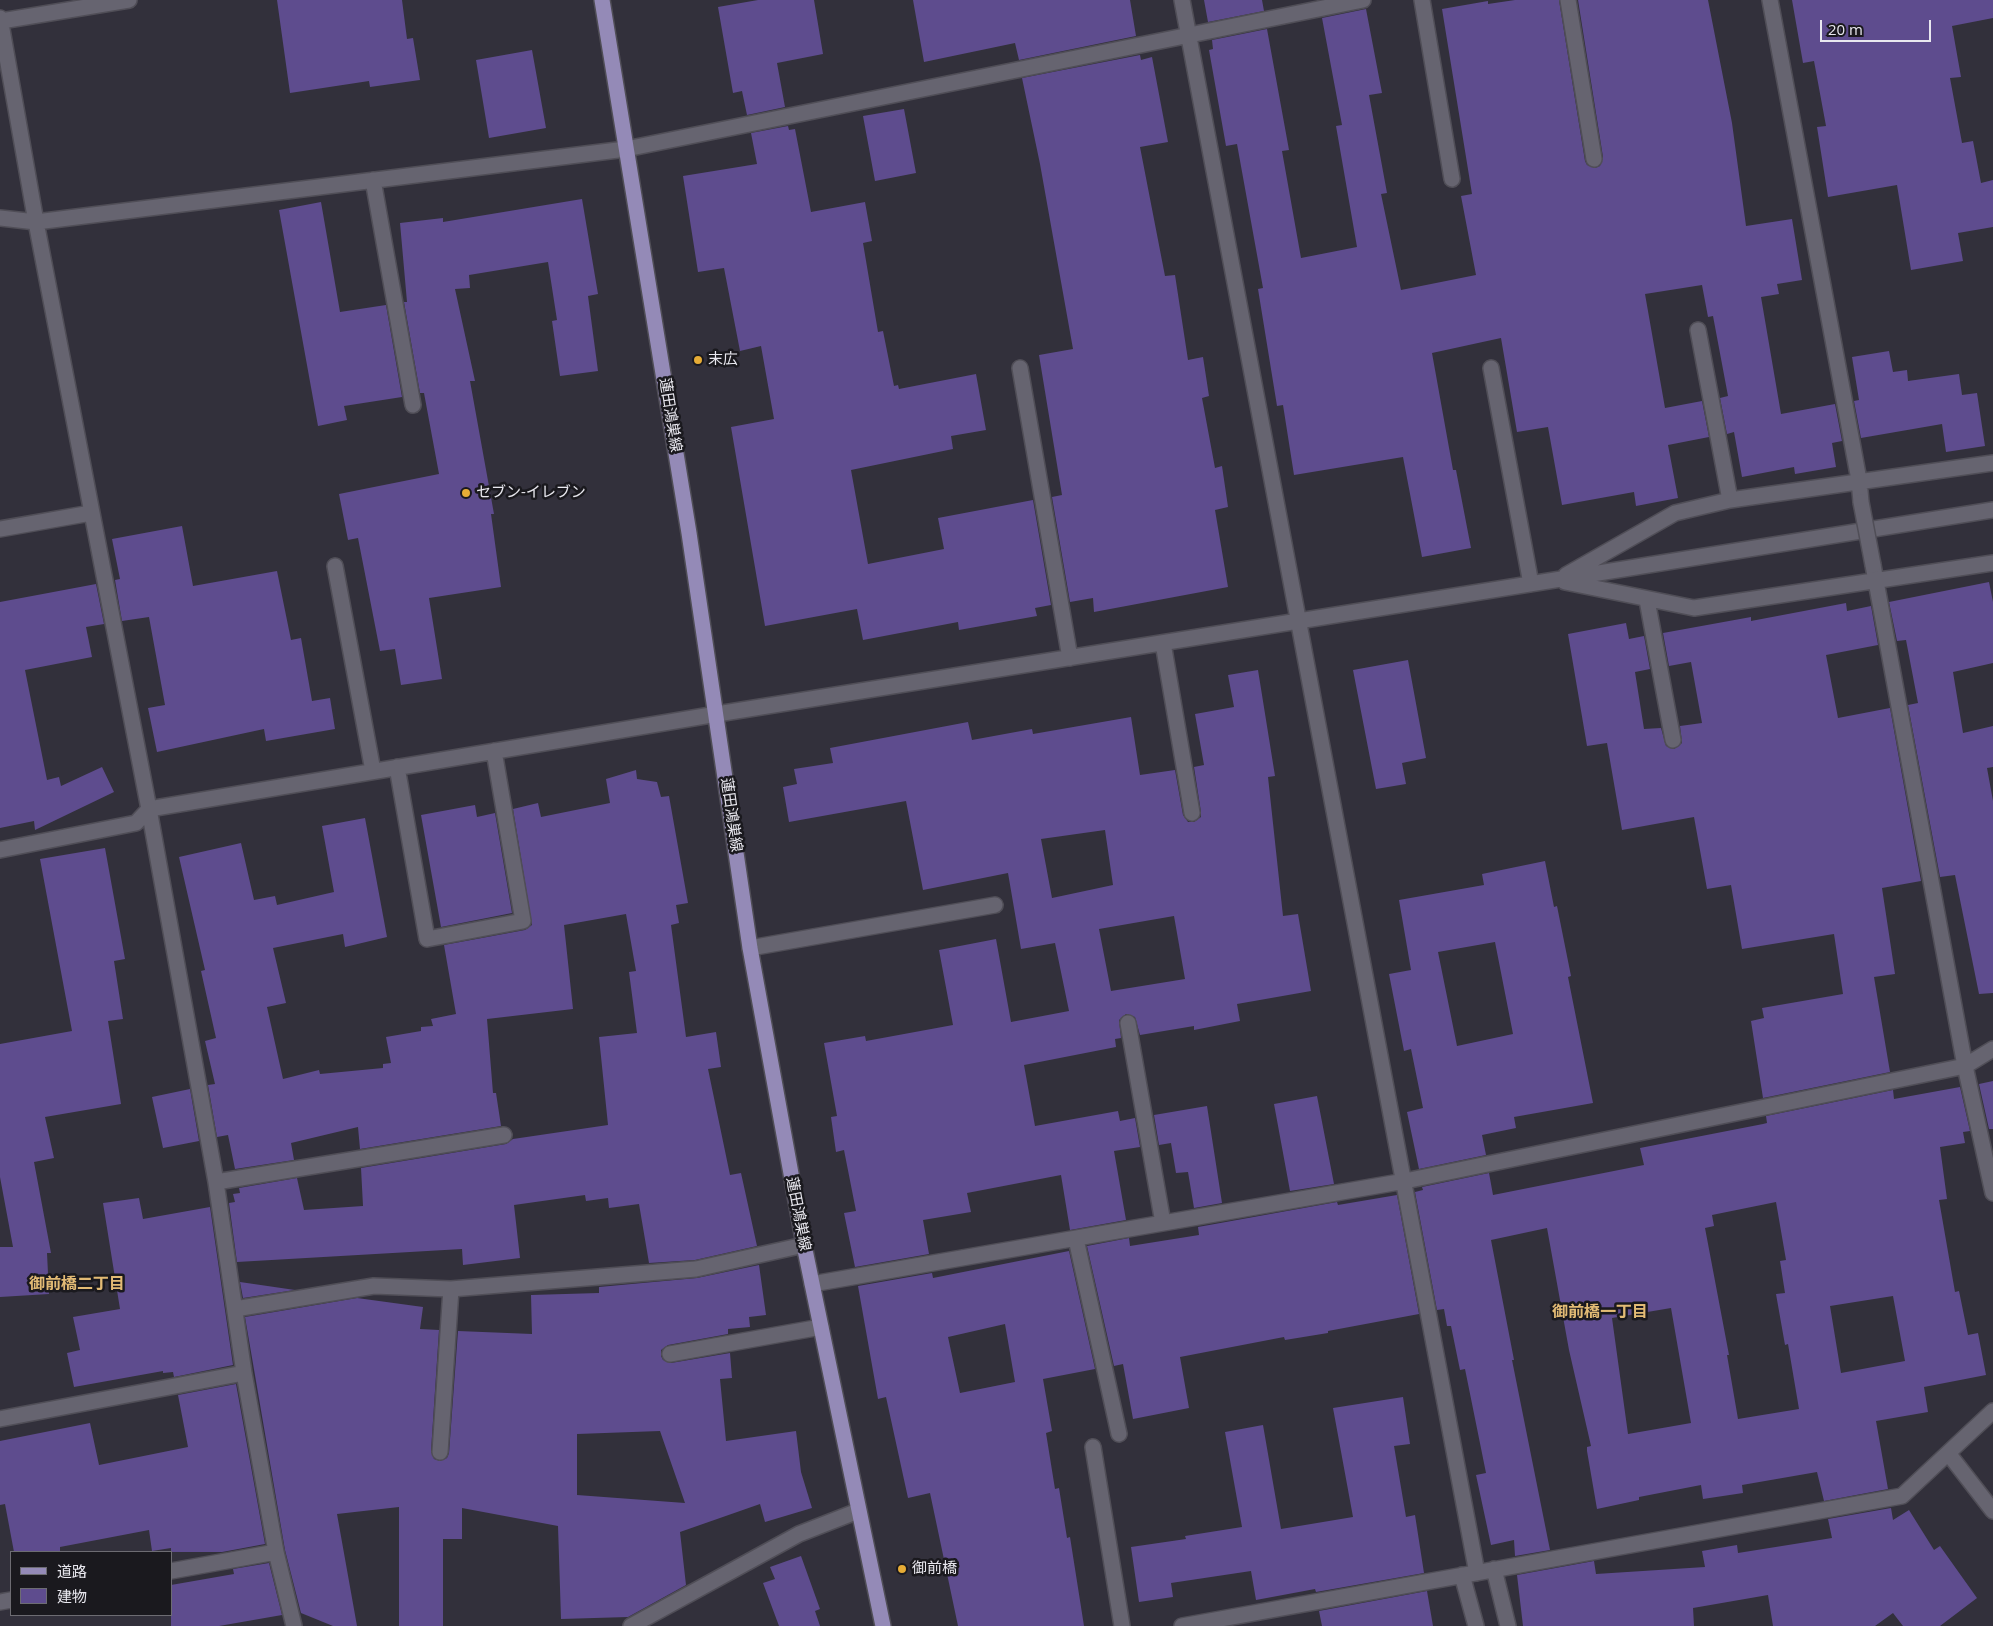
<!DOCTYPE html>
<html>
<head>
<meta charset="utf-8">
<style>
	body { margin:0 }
	#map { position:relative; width:1993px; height:1626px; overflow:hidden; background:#32303b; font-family:"Open Sans","Noto Sans JP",sans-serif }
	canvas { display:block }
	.legend { position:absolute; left:10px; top:1551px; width:162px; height:65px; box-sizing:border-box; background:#1a191e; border:1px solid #6d6c72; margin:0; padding:6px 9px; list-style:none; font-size:15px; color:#e9e8ef }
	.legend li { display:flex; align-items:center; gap:10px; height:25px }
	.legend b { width:25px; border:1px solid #6d6c72 }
	.scale { position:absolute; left:1820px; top:20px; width:111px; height:22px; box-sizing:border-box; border:2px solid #e9e8ef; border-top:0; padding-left:6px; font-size:15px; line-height:18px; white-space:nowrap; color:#e9e8ef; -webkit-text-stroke:4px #1a191e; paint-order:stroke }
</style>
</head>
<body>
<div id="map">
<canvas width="1993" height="1626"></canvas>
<ul class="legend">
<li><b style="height:6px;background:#948ab7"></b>道路</li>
<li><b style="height:14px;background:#5e4c8e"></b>建物</li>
</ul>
<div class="scale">20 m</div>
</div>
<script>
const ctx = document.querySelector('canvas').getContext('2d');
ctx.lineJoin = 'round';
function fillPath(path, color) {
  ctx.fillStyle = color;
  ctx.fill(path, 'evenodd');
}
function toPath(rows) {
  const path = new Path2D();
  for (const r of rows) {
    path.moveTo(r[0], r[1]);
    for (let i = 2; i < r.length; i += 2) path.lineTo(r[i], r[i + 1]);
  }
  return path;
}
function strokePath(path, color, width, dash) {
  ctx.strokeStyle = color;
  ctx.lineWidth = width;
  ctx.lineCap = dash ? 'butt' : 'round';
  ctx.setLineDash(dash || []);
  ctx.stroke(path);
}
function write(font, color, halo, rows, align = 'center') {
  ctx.font = font + ' "Open Sans","Noto Sans JP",sans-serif';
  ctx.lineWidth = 5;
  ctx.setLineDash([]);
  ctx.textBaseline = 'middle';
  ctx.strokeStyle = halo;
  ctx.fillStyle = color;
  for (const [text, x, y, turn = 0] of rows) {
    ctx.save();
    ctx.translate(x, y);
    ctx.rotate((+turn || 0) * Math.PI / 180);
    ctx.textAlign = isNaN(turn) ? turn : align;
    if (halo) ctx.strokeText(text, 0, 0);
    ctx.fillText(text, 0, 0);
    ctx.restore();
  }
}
const building = toPath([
	[277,0,402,0,407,39,413,38,420,80,370,87,369,81,290,93],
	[758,0,814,0,823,54,777,63,785,107,747,115,742,91,733,93,718,7],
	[913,0,1130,0,1136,36,1019,60,1015,43,924,62],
	[1204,0,1262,0,1264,11,1208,22],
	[1515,0,1559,0,1585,161,1587,165,1595,168,1600,166,1603,157,1578,0,1708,0,1732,123,1746,226,1792,219,1802,280,1777,284,1779,294,1761,297,1781,414,1835,404,1842,441,1832,443,1836,467,1795,474,1794,467,1742,477,1734,432,1727,434,1720,398,1728,396,1713,316,1708,317,1702,285,1645,294,1665,408,1702,401,1709,437,1668,445,1678,498,1636,506,1634,492,1562,505,1548,427,1517,432,1501,338,1432,353,1453,470,1456,470,1471,548,1422,557,1403,457,1294,475,1283,405,1277,406,1258,289,1263,288,1237,144,1226,146,1209,50,1213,49,1212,40,1267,29,1289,150,1282,151,1301,258,1357,247,1336,126,1342,125,1322,18,1366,9,1382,93,1369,95,1387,193,1381,194,1401,290,1476,275,1461,196,1472,194,1442,9,1488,1,1488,4],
	[1792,0,1993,0,1993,18,1952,26,1961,77,1950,78,1962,143,1973,141,1981,183,1993,180,1993,227,1958,233,1963,261,1911,270,1897,185,1828,197,1817,127,1826,126,1814,61,1803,63],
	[532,50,546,128,489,138,476,60],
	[1140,55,1141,60,1152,57,1168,142,1140,147,1165,276,1175,275,1188,360,1203,357,1209,396,1202,398,1215,468,1222,466,1228,507,1215,510,1228,587,1094,612,1093,598,1070,602,1052,497,1062,495,1039,355,1073,349,1040,164,1022,78],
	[904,109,916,173,875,181,863,116],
	[788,126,789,130,795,129,811,212,865,202,872,241,863,243,878,332,883,331,894,386,898,385,899,389,976,374,986,430,951,436,953,449,851,470,868,564,944,549,938,518,1033,500,1051,605,1035,608,1037,616,959,630,958,622,863,640,857,609,765,626,731,427,774,419,761,346,740,351,724,268,698,272,683,176,757,164,751,133],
	[582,199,598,294,588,296,598,371,560,376,552,321,557,320,548,262,469,275,470,288,455,289,475,381,470,381,494,514,491,514,501,587,429,598,442,679,401,685,395,649,380,651,358,538,348,540,339,494,439,474,424,393,420,393,404,302,407,302,400,223,443,218,443,222],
	[321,202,340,312,386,305,402,397,344,406,347,420,318,426,279,210],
	[1889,351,1893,372,1907,370,1908,381,1959,374,1962,395,1977,393,1985,446,1946,452,1942,424,1861,438,1854,401,1859,400,1852,357],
	[182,526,193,586,277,571,291,640,301,638,312,701,330,698,335,729,266,741,264,729,157,752,148,708,165,705,149,617,122,621,115,580,120,579,112,539],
	[1989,582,1993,602,1993,663,1953,672,1963,733,1993,726,1993,767,1987,768,1993,801,1993,993,1979,994,1955,875,1940,877,1908,705,1918,703,1906,640,1897,641,1889,602],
	[96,584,104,624,86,627,92,657,25,670,47,780,59,777,61,786,102,767,114,792,35,830,34,821,0,828,0,602],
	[1846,603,1847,611,1871,606,1878,645,1826,655,1838,718,1890,708,1921,881,1882,888,1895,974,1874,977,1890,1072,1763,1098,1751,1021,1764,1018,1762,1008,1843,994,1834,934,1742,949,1731,885,1707,889,1694,817,1622,830,1607,743,1587,746,1568,634,1626,623,1629,639,1644,636,1650,669,1635,672,1644,729,1661,728,1666,746,1674,749,1682,743,1680,726,1702,723,1691,662,1669,666,1663,633,1751,617,1751,621],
	[1408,660,1426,758,1402,763,1406,784,1376,789,1353,670],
	[1258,670,1275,776,1268,777,1283,916,1298,914,1311,991,1237,1004,1240,1021,1194,1030,1194,1026,1140,1035,1135,1017,1126,1014,1119,1020,1121,1038,1115,1039,1116,1047,1024,1065,1035,1126,1118,1111,1120,1121,1135,1118,1140,1147,1114,1151,1126,1220,1070,1230,1061,1175,967,1193,971,1212,923,1220,929,1254,855,1267,844,1213,856,1211,844,1150,836,1152,831,1117,837,1116,824,1043,865,1036,866,1041,953,1025,939,950,996,939,1011,1022,1069,1011,1055,943,1021,949,1008,873,923,890,906,801,789,822,783,787,797,784,794,769,833,763,830,748,968,722,972,740,1032,729,1033,734,1131,717,1140,775,1175,770,1183,815,1188,822,1194,822,1201,817,1201,812,1194,767,1204,765,1195,714,1234,707,1228,675],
	[1105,830,1113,885,1052,898,1041,839],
	[1174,916,1185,979,1111,991,1099,929],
	[636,770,637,779,657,782,661,797,669,796,688,903,676,905,679,923,671,925,686,1037,716,1032,721,1067,708,1069,730,1175,741,1173,757,1246,695,1260,649,1263,639,1204,609,1208,608,1198,586,1201,585,1195,514,1205,520,1258,463,1265,462,1249,237,1262,229,1203,235,1202,233,1194,240,1193,239,1188,297,1178,304,1210,363,1206,361,1168,506,1144,513,1139,608,1125,599,1037,637,1033,629,972,636,971,626,914,564,925,573,1009,487,1019,493,1093,496,1093,501,1126,360,1149,358,1127,291,1143,294,1160,235,1169,228,1135,217,1137,208,1085,215,1084,205,1041,216,1038,201,971,205,970,179,857,241,843,254,900,275,896,277,905,334,892,322,826,365,818,387,937,345,947,343,934,273,948,286,1003,267,1007,283,1079,319,1070,320,1074,383,1068,383,1064,391,1063,386,1037,421,1031,421,1027,433,1026,431,1019,456,1014,444,945,525,930,532,925,513,809,538,803,541,817,610,803,606,779],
	[475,805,477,817,495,813,512,913,441,927,421,815],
	[105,848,125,959,114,961,123,1019,108,1021,121,1104,45,1117,54,1158,34,1162,51,1253,47,1253,49,1294,0,1297,0,1247,13,1247,0,1177,0,1044,72,1031,40,859],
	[1545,861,1554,907,1557,906,1571,976,1568,977,1593,1103,1514,1117,1516,1128,1482,1135,1486,1155,1419,1169,1407,1112,1423,1108,1411,1049,1404,1051,1389,974,1411,970,1399,900,1484,885,1482,874],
	[1495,942,1513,1034,1457,1046,1438,952],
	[1993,1081,1993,1129,1989,1129,1979,1084],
	[1960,1087,1970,1131,1963,1132,1965,1143,1940,1147,1947,1199,1939,1200,1955,1292,1959,1291,1968,1335,1978,1333,1986,1375,1924,1387,1928,1412,1876,1421,1888,1489,1824,1501,1817,1472,1742,1485,1743,1493,1703,1499,1701,1485,1639,1497,1639,1500,1597,1509,1587,1451,1587,1447,1591,1446,1569,1350,1547,1228,1491,1240,1514,1360,1512,1360,1550,1550,1515,1556,1514,1540,1491,1545,1476,1475,1486,1473,1465,1369,1460,1370,1451,1326,1447,1326,1444,1309,1437,1310,1415,1192,1423,1190,1422,1187,1489,1173,1493,1195,1644,1165,1640,1148,1763,1124,1767,1123,1766,1116,1893,1090,1894,1099],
	[1776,1202,1786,1260,1780,1261,1785,1293,1776,1294,1785,1345,1788,1344,1799,1409,1738,1419,1727,1355,1729,1355,1705,1228,1714,1226,1712,1215],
	[1893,1296,1905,1361,1841,1373,1830,1306],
	[1671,1308,1691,1423,1628,1434,1612,1318],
	[190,1089,199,1141,163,1148,152,1097],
	[1317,1096,1334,1184,1290,1191,1274,1104],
	[1207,1106,1222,1203,1194,1208,1188,1172,1176,1173,1171,1143,1159,1145,1154,1115],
	[1397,1195,1419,1314,1328,1331,1328,1333,1285,1340,1284,1337,1180,1357,1189,1408,1133,1419,1123,1364,1114,1366,1087,1246,1129,1238,1130,1246,1199,1235,1198,1227,1337,1202,1338,1205],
	[139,1198,143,1219,210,1207,233,1365,174,1377,173,1372,163,1373,163,1371,74,1387,67,1353,80,1350,73,1317,120,1309,103,1203],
	[1069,1251,1095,1369,1043,1379,1052,1431,1046,1433,1055,1489,1059,1488,1067,1538,1070,1537,1084,1626,958,1626,930,1493,908,1498,886,1397,878,1399,858,1286,932,1273,933,1278],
	[1005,1324,1015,1382,960,1393,948,1337],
	[759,1265,766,1315,749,1317,750,1327,728,1329,728,1334,668,1345,661,1350,661,1356,663,1360,671,1363,730,1353,732,1378,720,1379,726,1441,796,1431,801,1472,812,1508,765,1522,760,1504,680,1532,686,1585,628,1617,561,1619,558,1526,462,1508,462,1539,443,1539,443,1626,399,1626,399,1507,337,1514,357,1626,333,1626,301,1613,285,1550,245,1317,357,1298,423,1307,420,1329,439,1330,431,1451,434,1459,440,1461,447,1458,449,1453,458,1331,532,1334,531,1295,599,1293,599,1287,697,1278],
	[660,1431,685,1503,577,1495,577,1434],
	[240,1282,295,1290,243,1298],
	[236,1384,265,1544,222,1552,171,1552,171,1548,152,1551,149,1530,60,1547,60,1552,14,1552,5,1504,0,1505,0,1441,90,1423,99,1465,188,1447,178,1395],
	[1403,1397,1410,1444,1394,1446,1406,1517,1415,1515,1424,1573,1316,1592,1315,1589,1256,1600,1251,1571,1171,1583,1173,1597,1139,1602,1131,1547,1186,1539,1185,1536,1242,1527,1225,1432,1263,1425,1281,1529,1353,1517,1333,1408],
	[1891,1508,1893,1520,1909,1510,1934,1550,1940,1546,1977,1598,1940,1626,1903,1626,1893,1613,1875,1626,1773,1626,1768,1595,1693,1608,1694,1626,1523,1626,1517,1575,1594,1561,1596,1574,1705,1567,1702,1551,1737,1545,1738,1553,1832,1538,1828,1519],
	[801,1556,820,1609,815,1611,820,1626,779,1626,763,1583,775,1579,770,1567],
	[269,1563,282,1615,219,1626,171,1626,171,1585,234,1574,233,1569],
	[1427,1591,1433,1626,1322,1626,1319,1611]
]);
const minor = toPath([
	[1182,0,1477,1573],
	[1422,0,1452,179],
	[1568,0,1594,159],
	[1770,0,1859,480,1861,502],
	[0,18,36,222,149,809,216,1182,244,1373,276,1552,294,1626],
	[1,21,129,0],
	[373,180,413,405],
	[0,218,36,222,626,149,1363,0],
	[1698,330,1730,500],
	[1020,368,1070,658],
	[1491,368,1531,584],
	[0,529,91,513],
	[1873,565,1965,1066,1993,1193],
	[335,566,373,771],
	[1566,575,1675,513,1730,500,1993,463],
	[1565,582,1694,608,1993,563],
	[1647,600,1673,740],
	[1163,643,1192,813],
	[397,767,427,939,523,921,494,751],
	[0,850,136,823,149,809,717,714,1993,510],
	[750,948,995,905],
	[1128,1023,1163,1223],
	[216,1182,504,1135],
	[1076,1239,1119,1434],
	[812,1284,1405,1181,1965,1066,1993,1049],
	[235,1309,374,1286,451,1289,696,1269,804,1245],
	[670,1354,821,1327],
	[0,1419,244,1373],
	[1093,1447,1122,1626],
	[440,1452,451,1289],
	[1948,1453,1993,1511],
	[1494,1569,1508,1626],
	[171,1571,276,1552],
	[1462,1575,1476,1626],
	[0,1602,11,1600],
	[631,1626,799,1534,858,1511],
	[1182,1626,1902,1496,1993,1411]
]);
const major = toPath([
	[602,0,689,533,750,948,804,1245,883,1626]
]);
const minorBridge = toPath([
	[1861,502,1873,565]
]);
const markers = [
	[698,360,5,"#e7ac36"],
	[466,493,5,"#e7ac36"],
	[902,1569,5,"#e7ac36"]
];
const poiNames = [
	["末広",708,360],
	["セブン-イレブン",476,493],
	["御前橋",912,1569]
];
const streetNames = [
	["蓮田鴻巣線",670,415,81],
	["蓮田鴻巣線",731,815,82],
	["蓮田鴻巣線",798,1214,79]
];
const neighbourhoodNames = [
	["御前橋二丁目",77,1284],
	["御前橋一丁目",1600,1312]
];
fillPath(building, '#5e4c8e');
strokePath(minor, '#504e57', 18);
strokePath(major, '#504e57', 18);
strokePath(minor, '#666470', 15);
strokePath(major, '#948ab7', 15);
strokePath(minorBridge, '#504e57', 18, []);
strokePath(minorBridge, '#666470', 15);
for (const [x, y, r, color] of markers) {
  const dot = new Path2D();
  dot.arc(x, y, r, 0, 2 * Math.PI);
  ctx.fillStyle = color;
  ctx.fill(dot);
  strokePath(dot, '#1a191e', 2);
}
write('15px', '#e9e8ef', '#1a191e', poiNames, 'left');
write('15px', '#e9e8ef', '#1a191e', streetNames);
write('bold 16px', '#e3bb75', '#1a191e', neighbourhoodNames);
</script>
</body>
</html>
